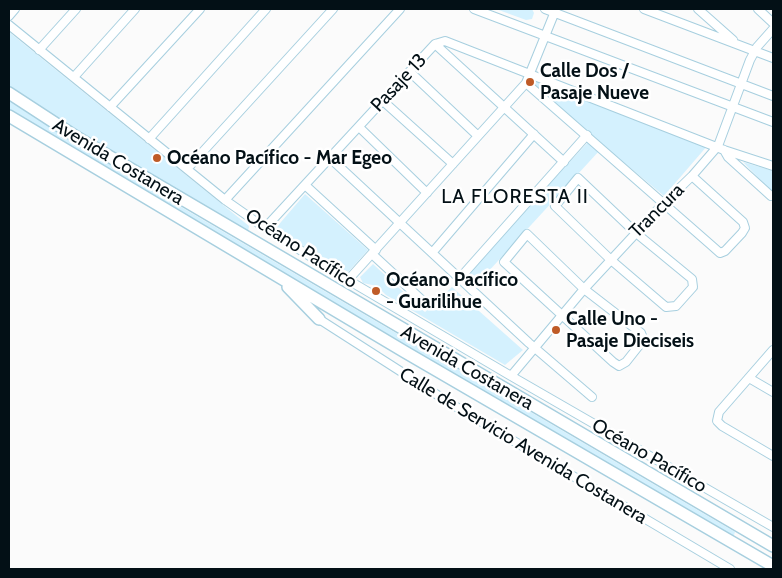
<!DOCTYPE html>
<html>
<head>
<meta charset="utf-8">
<style>
	body { margin:0 }
	#map { position:relative; width:782px; height:578px; overflow:hidden; background:#fbfbfb; font-family:Cabin,sans-serif }
	canvas { display:block }
	.frame { position:absolute; inset:0; border:10px solid #031016; pointer-events:none }
</style>
</head>
<body>
<div id="map">
<canvas width="782" height="578"></canvas>
<div class="frame"></div>
</div>
<script>
const ctx = document.querySelector('canvas').getContext('2d');
ctx.lineJoin = 'round';
function fillPath(path, color) {
  ctx.fillStyle = color;
  ctx.fill(path, 'evenodd');
}
function toPath(rows) {
  const path = new Path2D();
  for (const r of rows) {
    path.moveTo(r[0], r[1]);
    for (let i = 2; i < r.length; i += 2) path.lineTo(r[i], r[i + 1]);
  }
  return path;
}
function strokePath(path, color, width, dash) {
  ctx.strokeStyle = color;
  ctx.lineWidth = width;
  ctx.lineCap = dash ? 'butt' : 'round';
  ctx.setLineDash(dash || []);
  ctx.stroke(path);
}
function write(font, color, halo, rows, align = 'center') {
  ctx.font = font + ' Cabin,sans-serif';
  ctx.lineWidth = 5;
  ctx.setLineDash([]);
  ctx.textBaseline = 'middle';
  ctx.strokeStyle = halo;
  ctx.fillStyle = color;
  for (const [text, x, y, turn = 0] of rows) {
    ctx.save();
    ctx.translate(x, y);
    ctx.rotate((+turn || 0) * Math.PI / 180);
    ctx.textAlign = isNaN(turn) ? turn : align;
    if (halo) ctx.strokeText(text, 0, 0);
    ctx.fillText(text, 0, 0);
    ctx.restore();
  }
}
const green = toPath([
	[496,9,532,9,534,13,532,19,526,20],
	[9,32,249,226,248,232,51,116,9,87],
	[529,76,708,145,664,196,530,84],
	[9,100,164,197,735,532,733,538,9,112],
	[590,140,600,150,475,286,464,276],
	[743,162,773,171,773,193],
	[305,194,368,250,348,272,275,229],
	[373,264,425,312,452,287,523,350,505,365,386,295,377,286,363,283,360,277]
]);
const minor = toPath([
	[474,9,773,122],
	[545,9,773,96],
	[644,9,773,58],
	[698,9,733,40],
	[758,9,773,23],
	[9,16,15,9],
	[9,25,225,200,265,228,348,280,511,376,773,527],
	[435,44,564,162],
	[39,50,76,9],
	[410,72,478,136],
	[74,77,135,9],
	[526,83,711,245,720,253,725,251,742,233,745,228,743,222,692,176],
	[383,101,453,164],
	[110,107,200,9],
	[359,127,427,193],
	[149,139,266,9],
	[724,150,728,157,771,196],
	[330,158,529,343,592,397],
	[187,169,333,9],
	[578,178,636,233,692,279,693,287,676,306,666,307,611,260,555,206,578,178],
	[305,185,376,250],
	[225,200,400,9],
	[265,228,435,44,445,41,724,150,773,166],
	[527,234,584,289,641,333,643,338,641,343,626,362,619,366,613,362,504,262,527,234],
	[432,253,534,134],
	[372,254,424,302],
	[459,279,587,135],
	[348,280,526,83,556,9],
	[319,319,453,405,730,569],
	[773,350,719,412,717,421,722,426,773,456],
	[511,376,584,289,663,204,692,176,718,146,750,60,757,47,773,29],
	[749,378,773,392]
]);
const primary = toPath([
	[9,93,78,138,773,546],
	[9,116,405,352,773,566],
	[288,287,319,319]
]);
const markers = [
	[530,82,5,"#bf5b27"],
	[157,158,5,"#bf5b27"],
	[376,291,5,"#bf5b27"],
	[556,330,5,"#bf5b27"]
];
const poiNames = [
	["Calle Dos /",540,71],
	["Pasaje Nueve",540,93],
	["Océano Pacífico - Mar Egeo",167,158],
	["Océano Pacífico",386,280],
	["- Guarilihue",386,302],
	["Calle Uno -",566,319],
	["Pasaje Dieciseis",566,341]
];
const streetNames = [
	["Pasaje 13",399,83,-47],
	["Avenida Costanera",118,162,31],
	["Trancura",657,211,-45],
	["Océano Pacífico",301,249,33],
	["Avenida Costanera",467,368,30],
	["Calle de Servicio Avenida Costanera",523,446,31],
	["Océano Pacífico",649,456,30]
];
const neighbourhoodNames = [
	["LA FLORESTA II",515,197]
];
fillPath(green, '#d4f1fe');
strokePath(minor, '#a7cfdf', 10);
strokePath(primary, '#a7cfdf', 14);
strokePath(minor, '#fff', 8);
strokePath(primary, '#fff', 11);
for (const [x, y, r, color] of markers) {
  const dot = new Path2D();
  dot.arc(x, y, r, 0, 2 * Math.PI);
  ctx.fillStyle = color;
  ctx.fill(dot);
  strokePath(dot, '#fff', 2);
}
write('bold 19px', '#031016', '#fff', poiNames, 'left');
write('19px', '#031016', '#fff', streetNames);
ctx.letterSpacing = '1px';
write('20px', '#031016', '#fff', neighbourhoodNames);
ctx.letterSpacing = '0px';
</script>
</body>
</html>
